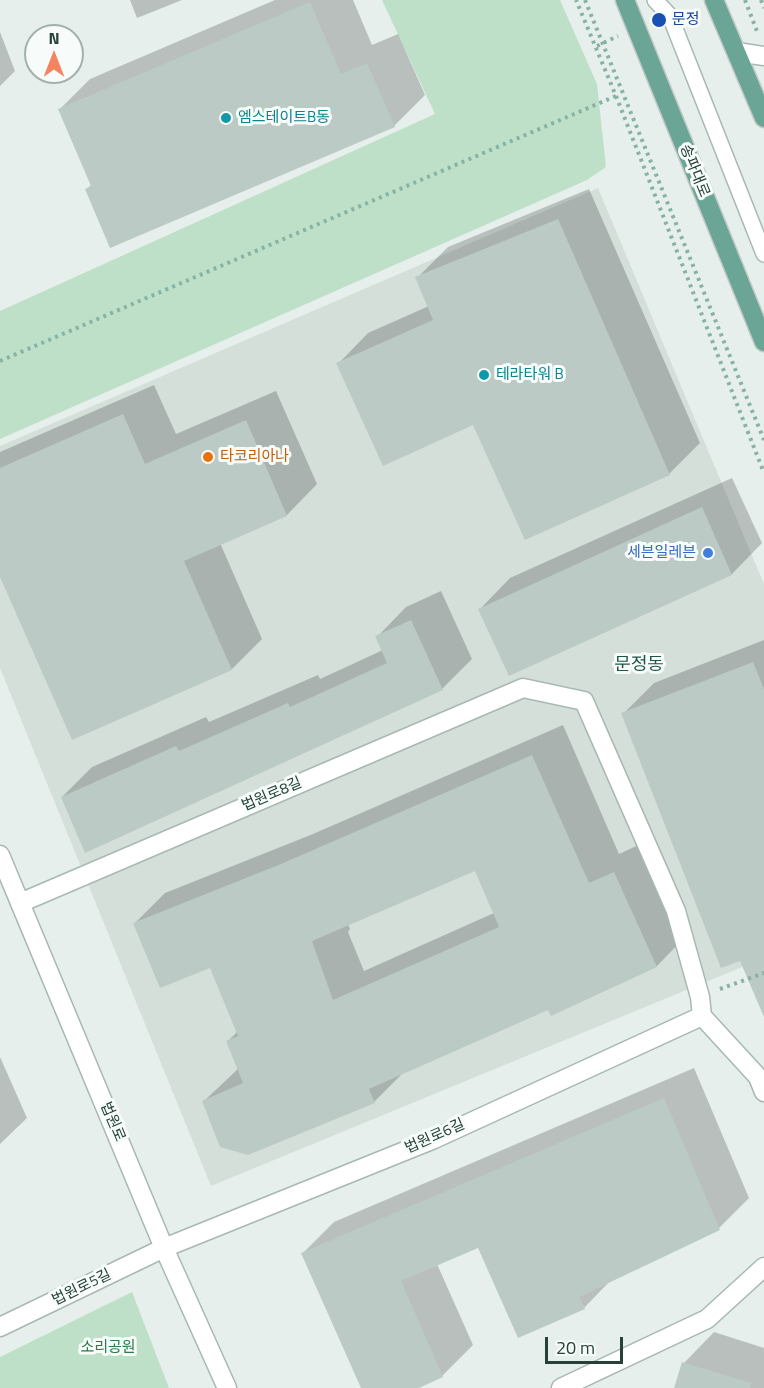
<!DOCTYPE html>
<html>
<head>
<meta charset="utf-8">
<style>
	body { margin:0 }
	#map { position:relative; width:764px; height:1388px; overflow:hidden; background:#e6efeb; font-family:"Titillium Web",sans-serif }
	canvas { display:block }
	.north { position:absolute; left:24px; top:24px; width:60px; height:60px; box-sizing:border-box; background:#f7fbf9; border:2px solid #a3b1ad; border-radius:50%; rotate:0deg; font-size:16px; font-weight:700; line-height:24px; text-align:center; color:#24423a }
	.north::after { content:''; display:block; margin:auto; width:21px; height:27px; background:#f4845f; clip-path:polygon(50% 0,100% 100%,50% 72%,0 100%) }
	.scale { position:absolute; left:545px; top:1337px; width:78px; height:27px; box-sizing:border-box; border:3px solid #24423a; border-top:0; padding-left:8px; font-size:18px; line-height:21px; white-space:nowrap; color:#24423a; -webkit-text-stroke:4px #f7fbf9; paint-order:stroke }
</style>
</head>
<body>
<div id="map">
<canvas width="764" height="1388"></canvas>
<div class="north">N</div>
<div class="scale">20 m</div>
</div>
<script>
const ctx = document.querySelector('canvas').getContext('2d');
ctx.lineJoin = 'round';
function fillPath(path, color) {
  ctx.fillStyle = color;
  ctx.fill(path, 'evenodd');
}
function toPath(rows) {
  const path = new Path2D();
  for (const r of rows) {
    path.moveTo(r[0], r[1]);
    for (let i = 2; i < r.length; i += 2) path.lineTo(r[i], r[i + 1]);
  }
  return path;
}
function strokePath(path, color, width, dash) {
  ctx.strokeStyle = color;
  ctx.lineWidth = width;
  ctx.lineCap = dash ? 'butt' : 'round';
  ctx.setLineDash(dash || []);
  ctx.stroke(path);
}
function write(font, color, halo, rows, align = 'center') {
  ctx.font = font + ' "Titillium Web","Noto Sans KR",sans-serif';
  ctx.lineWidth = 6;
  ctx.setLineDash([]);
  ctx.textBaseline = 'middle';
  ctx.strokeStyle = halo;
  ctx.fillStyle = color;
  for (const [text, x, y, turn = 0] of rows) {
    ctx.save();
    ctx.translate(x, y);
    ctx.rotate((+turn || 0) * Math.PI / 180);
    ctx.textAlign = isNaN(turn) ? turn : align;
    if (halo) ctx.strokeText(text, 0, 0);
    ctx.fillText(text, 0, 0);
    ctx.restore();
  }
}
const built = toPath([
	[598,188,764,584,764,958,211,1186,0,668,0,446]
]);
const green = toPath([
	[382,0,560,0,597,84,606,167,587,180,0,439,0,311,435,114],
	[132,1292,169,1388,0,1388,0,1357]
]);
const shadow = toPath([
	[130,0,182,0,137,18],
	[275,0,353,0,372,45,398,34,425,95,394,126,86,190,92,184,60,109,90,79],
	[0,32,15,71,0,86],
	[589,189,700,443,669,474,474,423,338,364,368,333,429,306,417,278,448,247],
	[154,385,176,434,276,391,317,484,287,515,220,543,262,639,232,669,0,573,0,452],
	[732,478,762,543,732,574,510,674,480,609,510,578],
	[441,591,472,659,442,689,62,797,92,767,206,717,209,722,318,675,320,679,383,650,377,637,406,607],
	[764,640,764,1014,741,959,623,714,654,683],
	[563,725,619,854,645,842,687,935,657,966,552,1014,549,1008,404,1072,374,1102,204,1101,239,1068,228,1041,238,1031,211,966,135,923,165,893,313,834],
	[475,869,494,913,364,971,348,932,350,929,348,924],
	[0,1057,27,1118,0,1144],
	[694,1068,749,1198,719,1228,612,1279,584,1308,479,1246,437,1264,473,1345,442,1376,415,1388,362,1388,303,1253,334,1222],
	[714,1332,764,1348,764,1388,675,1388,684,1363]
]);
const building = toPath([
	[310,2,341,74,367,63,395,127,110,248,85,189,91,186,58,109],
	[558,219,670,475,525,540,473,425,383,466,336,363,433,320,415,277],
	[123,414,145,464,246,420,287,516,184,561,232,670,72,740,0,577,0,468],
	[702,507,732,575,509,676,478,609],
	[411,620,443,690,85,853,61,797,176,746,179,751,288,703,290,707,387,663,375,636],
	[753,662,764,689,764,1017,740,961,721,968,621,713],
	[532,755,589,883,614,872,657,967,551,1016,548,1010,369,1089,375,1103,248,1155,220,1147,202,1101,243,1083,226,1041,238,1036,210,968,160,988,133,923,281,864],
	[475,871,499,927,333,1000,312,941],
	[664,1098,720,1230,579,1297,585,1309,518,1338,478,1248,401,1281,443,1377,419,1388,361,1388,301,1253],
	[682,1362,751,1383,750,1388,674,1388]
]);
const path = toPath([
	[585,0,764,440],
	[745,0,758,34],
	[761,0,764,8],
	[597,46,618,36],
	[616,96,764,473],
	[0,361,616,96,576,0],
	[720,989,764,973]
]);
const service = toPath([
	[655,0,670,16,764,254]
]);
const minor = toPath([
	[737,52,764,56],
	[20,903,523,688,584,701,676,911,700,997,702,1016],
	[702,1016,758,1077,764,1092],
	[0,1327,164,1248,432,1140,702,1016],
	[561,1388,707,1319,764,1267]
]);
const tertiary = toPath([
	[0,855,164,1248,227,1388]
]);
const primary = toPath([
	[625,0,764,342],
	[714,0,764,118]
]);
const markers = [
	[659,20,8,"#1a4fb4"],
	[226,118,6,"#0f9aa8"],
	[484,375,6,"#0f9aa8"],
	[208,457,6,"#e8710a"],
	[708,553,6,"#3f7fe0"]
];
const transitNames = [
	["문정",672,20]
];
const cultureNames = [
	["엠스테이트B동",238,118],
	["테라타워 B",496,375]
];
const streetNames = [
	["송파대로",694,171,68],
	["법원로8길",272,795,-23],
	["법원로",112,1122,67],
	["법원로6길",435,1137,-24],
	["법원로5길",82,1288,-26]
];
const foodNames = [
	["타코리아나",220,457]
];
const shopNames = [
	["세븐일레븐",696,553]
];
const parkNames = [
	["소리공원",108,1348]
];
const quarterNames = [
	["문정동",639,666]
];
fillPath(built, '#d4dfda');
fillPath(green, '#bfe0c8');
fillPath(shadow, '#0003');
fillPath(building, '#bbcac4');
strokePath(service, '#a8b8b2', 18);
strokePath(minor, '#a8b8b2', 21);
strokePath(tertiary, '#a8b8b2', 21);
strokePath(primary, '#c2cac8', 21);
strokePath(path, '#86b3a5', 4, [3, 4.5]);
strokePath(service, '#fff', 15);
strokePath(minor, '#fff', 18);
strokePath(tertiary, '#fff', 18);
strokePath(primary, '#6aa596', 18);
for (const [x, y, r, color] of markers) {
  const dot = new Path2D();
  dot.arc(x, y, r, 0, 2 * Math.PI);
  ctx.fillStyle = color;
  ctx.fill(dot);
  strokePath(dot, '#f7fbf9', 2);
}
write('15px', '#164399', '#f7fbf9', transitNames, 'left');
write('15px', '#0d838f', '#f7fbf9', cultureNames, 'left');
write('15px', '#24423a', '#f7fbf9', streetNames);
write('15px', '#c56008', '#f7fbf9', foodNames, 'left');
write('15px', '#366cbe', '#f7fbf9', shopNames, 'right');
write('15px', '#2d7a4b', '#f7fbf9', parkNames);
write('18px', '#1f5548', '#f7fbf9', quarterNames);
</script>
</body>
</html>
